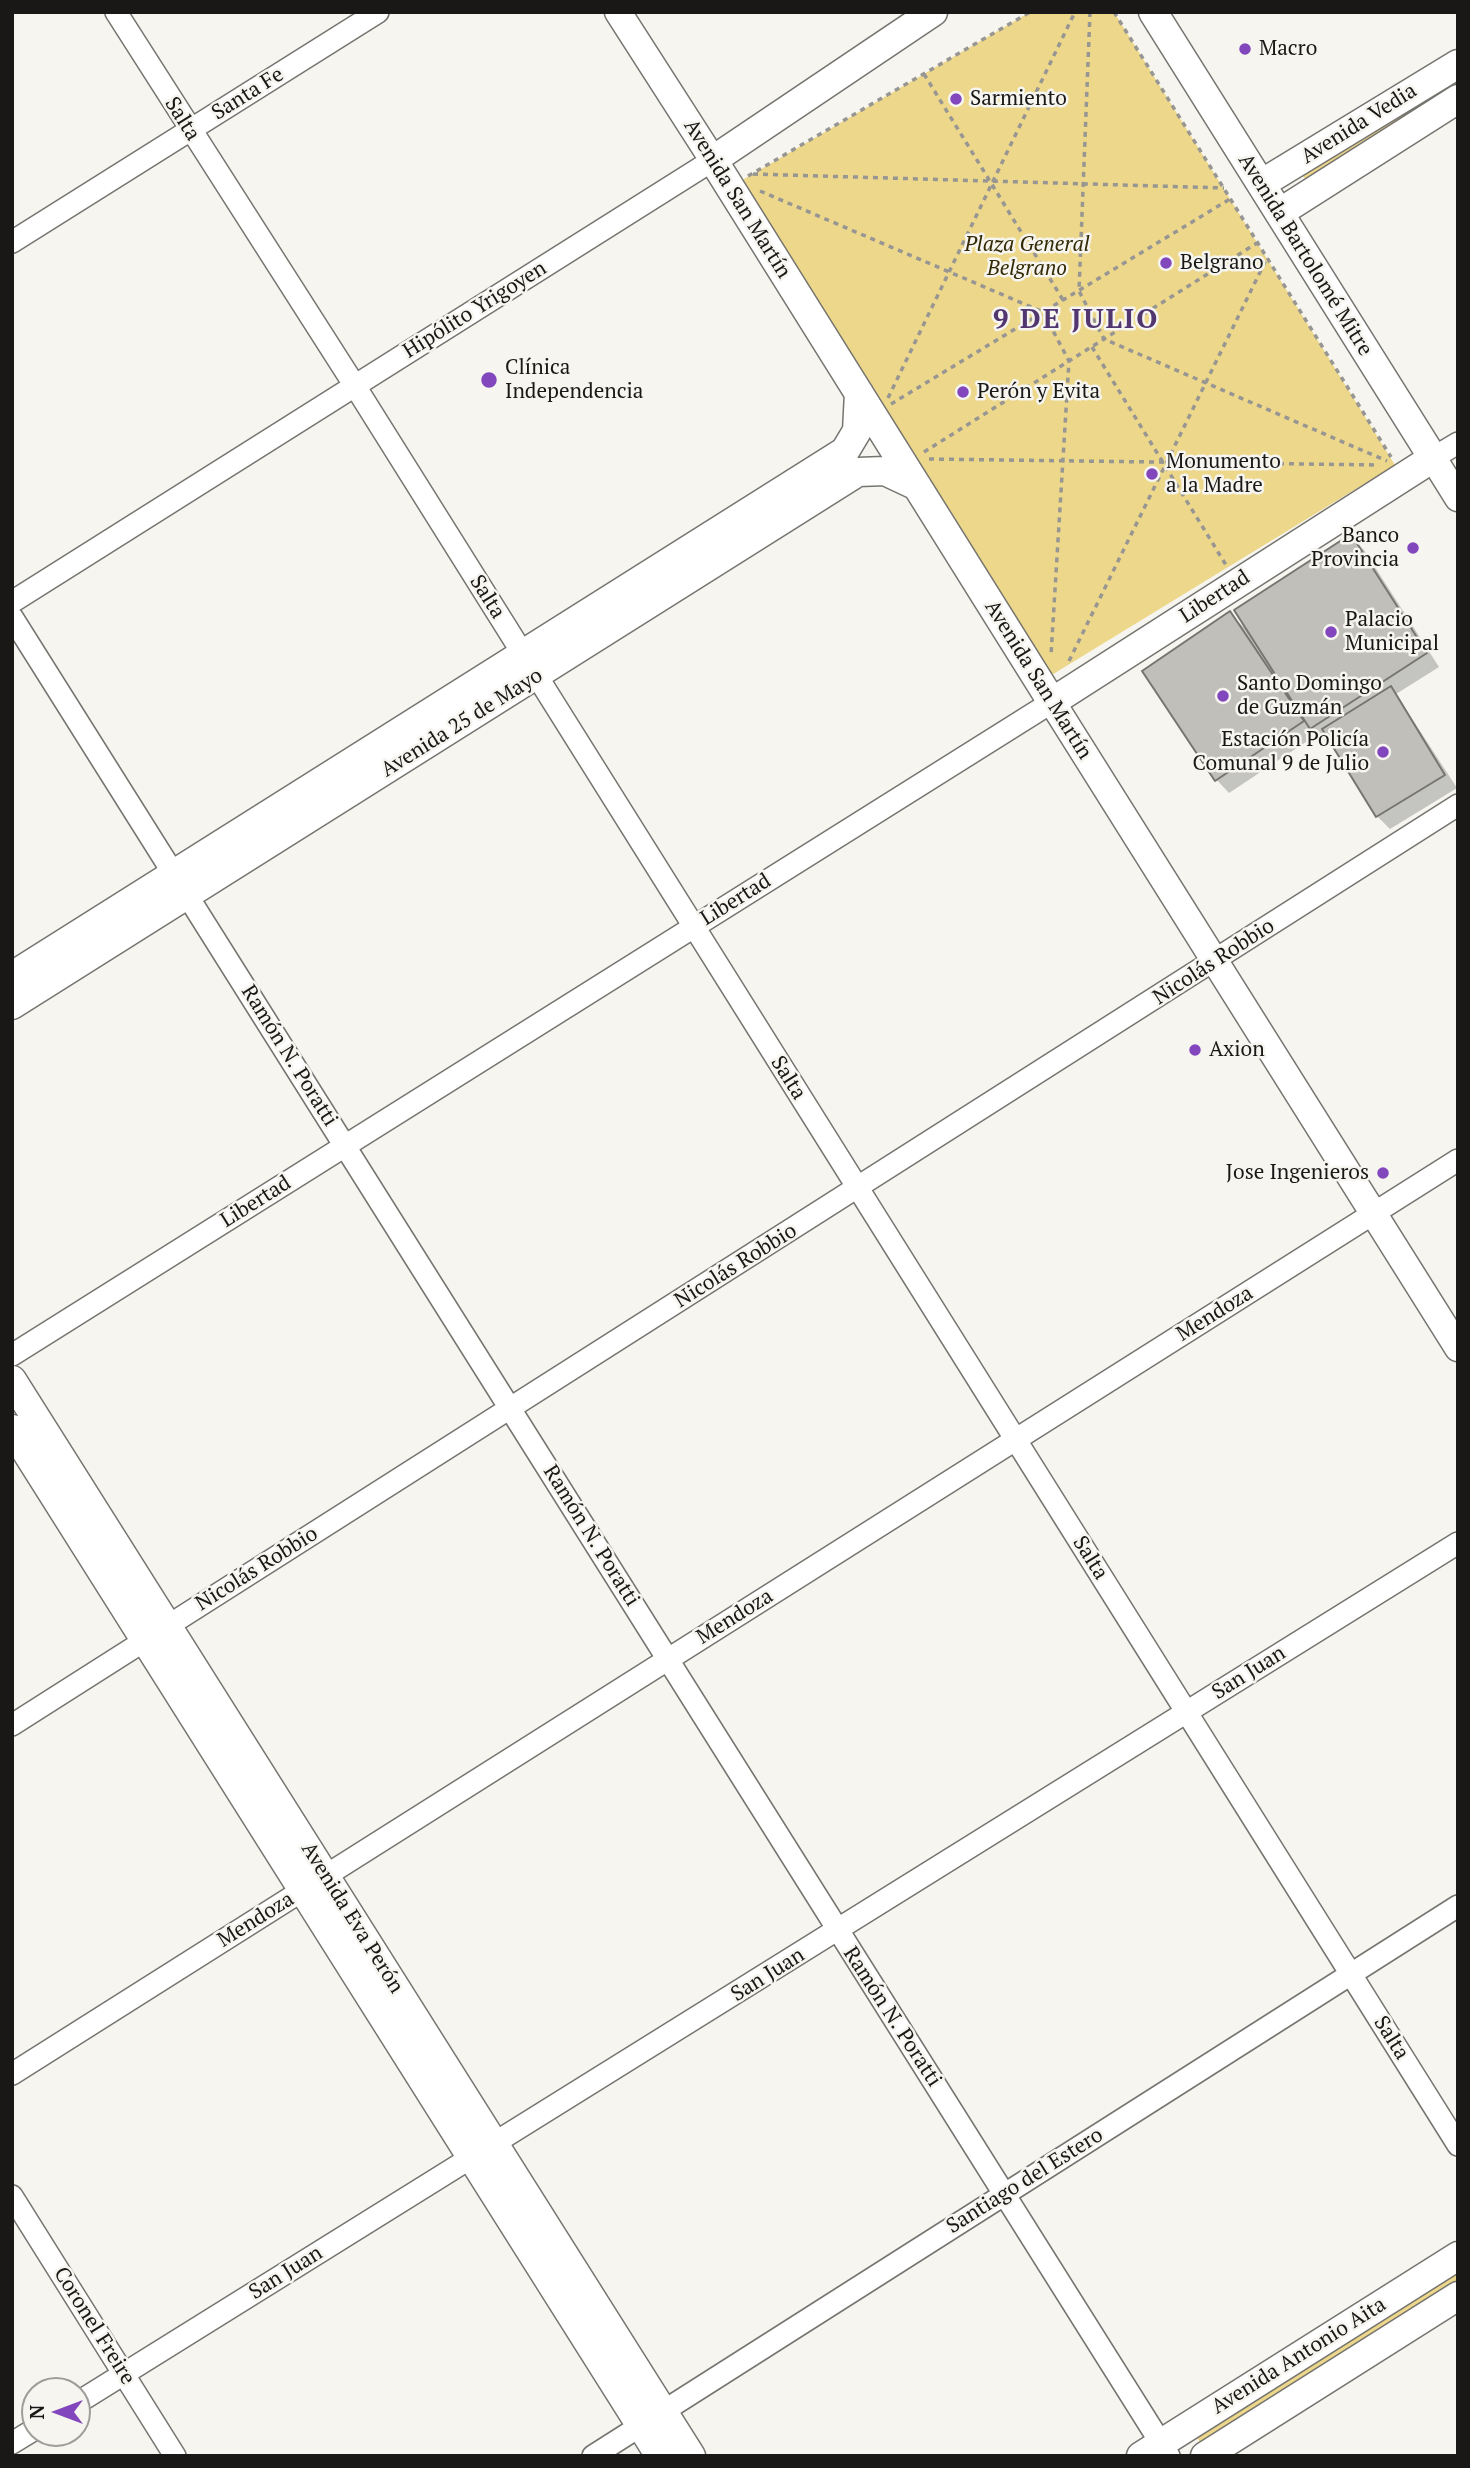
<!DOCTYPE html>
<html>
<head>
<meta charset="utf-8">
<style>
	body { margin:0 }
	#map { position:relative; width:1470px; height:2468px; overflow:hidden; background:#f6f5f0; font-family:"PT Serif",serif }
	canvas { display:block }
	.frame { position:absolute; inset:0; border:14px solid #191817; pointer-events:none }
	.north { position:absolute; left:21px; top:2377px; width:70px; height:70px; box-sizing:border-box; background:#f6f5f0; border:2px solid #9e9d99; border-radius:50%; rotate:270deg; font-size:19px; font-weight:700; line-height:28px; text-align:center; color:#191817 }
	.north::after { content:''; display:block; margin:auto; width:24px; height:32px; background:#8247bd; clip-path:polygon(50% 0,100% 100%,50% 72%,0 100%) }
</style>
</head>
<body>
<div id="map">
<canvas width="1470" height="2468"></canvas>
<div class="frame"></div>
<div class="north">N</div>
</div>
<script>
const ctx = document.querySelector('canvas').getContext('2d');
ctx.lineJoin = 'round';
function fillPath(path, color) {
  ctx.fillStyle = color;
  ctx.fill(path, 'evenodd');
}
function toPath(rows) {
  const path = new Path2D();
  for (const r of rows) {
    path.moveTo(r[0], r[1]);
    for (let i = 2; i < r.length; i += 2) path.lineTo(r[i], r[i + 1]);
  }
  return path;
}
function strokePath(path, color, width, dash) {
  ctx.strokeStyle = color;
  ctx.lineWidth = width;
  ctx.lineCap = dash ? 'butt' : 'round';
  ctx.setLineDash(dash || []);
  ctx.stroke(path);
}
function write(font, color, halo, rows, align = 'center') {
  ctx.font = font + ' "PT Serif",serif';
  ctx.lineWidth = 5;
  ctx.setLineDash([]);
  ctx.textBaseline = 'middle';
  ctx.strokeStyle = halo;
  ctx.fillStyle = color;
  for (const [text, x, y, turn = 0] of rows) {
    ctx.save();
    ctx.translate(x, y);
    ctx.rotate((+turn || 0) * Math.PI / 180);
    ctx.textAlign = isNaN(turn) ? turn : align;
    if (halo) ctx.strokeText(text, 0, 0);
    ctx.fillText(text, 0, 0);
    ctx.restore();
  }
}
const green = toPath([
	[1030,12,1114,12,1395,465,1050,676,739,182],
	[1458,76,1458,83,1306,180,1302,175],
	[1458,2272,1458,2284,1202,2445,1196,2436]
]);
const shadow = toPath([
	[1351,537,1364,550,1439,667,1396,694,1457,788,1390,829,1377,816,1329,738,1325,741,1318,734,1229,793,1216,779,1230,614,1248,631]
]);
const building = toPath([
	[1351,534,1427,653,1310,729,1234,610,1351,534],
	[1230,611,1304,721,1215,781,1142,671,1230,611],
	[1391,686,1445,775,1376,817,1322,729,1391,686]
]);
const path = toPath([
	[1090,12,1079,291,1104,339,1387,461],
	[1114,12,1391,457],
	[924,74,1063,300],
	[753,174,1224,188],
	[748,176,1030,12],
	[760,191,1043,312,1069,361,1051,655],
	[1092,347,1226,565],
	[888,398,1075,12],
	[891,404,1230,199],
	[924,452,1257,243],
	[929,459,1379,465],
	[1069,661,1267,258]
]);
const minor = toPath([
	[116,12,355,386,1458,2145],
	[12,242,378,12],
	[1433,458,1458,443],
	[12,602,713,160],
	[12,617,1169,2456],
	[12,1355,1052,702],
	[12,1725,1458,805],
	[12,2074,1458,1160],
	[12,2196,175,2456],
	[77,2403,1458,1543],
	[12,2443,35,2429],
	[593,2456,1458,1906]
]);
const tertiary = toPath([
	[618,12,713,160],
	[1433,458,1458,498],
	[1052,702,1458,1348]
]);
const secondary = toPath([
	[933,12,713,160,1052,702,1433,458,1153,12],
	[1261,184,1458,64],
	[1279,213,1458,99],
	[12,976,845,451,857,431,859,393],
	[12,1005,858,472,885,471,917,486],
	[12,1380,691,2456],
	[12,1429,660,2456],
	[1141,2456,1458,2256],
	[1205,2456,1458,2296]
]);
const markers = [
	[1245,49,7,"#8247bd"],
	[956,99,7,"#8247bd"],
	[1166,263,7,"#8247bd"],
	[489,380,9,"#8247bd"],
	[963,392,7,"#8247bd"],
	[1152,474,7,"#8247bd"],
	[1413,548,7,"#8247bd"],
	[1331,632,7,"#8247bd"],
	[1223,696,7,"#8247bd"],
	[1383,752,7,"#8247bd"],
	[1195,1050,7,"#8247bd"],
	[1383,1173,7,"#8247bd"]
];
const poiNames = [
	["Macro",1259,49],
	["Sarmiento",970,99],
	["Belgrano",1180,263],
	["Clínica",505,368],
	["Independencia",505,392],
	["Perón y Evita",977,392],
	["Monumento",1166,462],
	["a la Madre",1166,486],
	["Banco",1399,536,"right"],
	["Provincia",1399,560,"right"],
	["Palacio",1345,620],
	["Municipal",1345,644],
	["Santo Domingo",1237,684],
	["de Guzmán",1237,708],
	["Estación Policía",1369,740,"right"],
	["Comunal 9 de Julio",1369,764,"right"],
	["Axion",1209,1050],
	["Jose Ingenieros",1369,1173,"right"]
];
const streetNames = [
	["Santa Fe",248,94,-32],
	["Salta",182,119,58],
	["Avenida Vedia",1359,124,-32],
	["Avenida San Martín",737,199,58],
	["Avenida Bartolomé Mitre",1305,255,58],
	["Hipólito Yrigoyen",475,310,-32],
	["Salta",487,597,58],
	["Libertad",1215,597,-33],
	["Avenida San Martín",1038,680,58],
	["Avenida 25 de Mayo",462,723,-32],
	["Libertad",736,900,-32],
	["Nicolás Robbio",1214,962,-33],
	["Ramón N. Poratti",289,1056,58],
	["Salta",788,1078,58],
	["Libertad",256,1202,-32],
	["Nicolás Robbio",736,1266,-32],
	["Mendoza",1215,1314,-32],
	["Ramón N. Poratti",591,1536,58],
	["Salta",1090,1558,58],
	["Nicolás Robbio",257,1569,-32],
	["Mendoza",735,1617,-32],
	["San Juan",1249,1673,-32],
	["Avenida Eva Perón",352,1918,58],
	["Mendoza",256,1920,-32],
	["San Juan",768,1975,-32],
	["Ramón N. Poratti",892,2017,57],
	["Salta",1391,2038,58],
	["Santiago del Estero",1025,2181,-32],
	["San Juan",286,2273,-32],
	["Coronel Freire",94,2326,58],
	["Avenida Antonio Aita",1299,2356,-32]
];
const parkNames = [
	["Plaza General",1027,245],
	["Belgrano",1027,269]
];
const districtNames = [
	["9 DE JULIO",1076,320]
];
fillPath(green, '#edd78a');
fillPath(shadow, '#0003');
fillPath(building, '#c0bfb9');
strokePath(building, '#767570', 2);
strokePath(minor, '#75746f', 24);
strokePath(tertiary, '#75746f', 29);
strokePath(secondary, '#75746f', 31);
strokePath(path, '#979693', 3.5, [5, 5]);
strokePath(minor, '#fff', 21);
strokePath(tertiary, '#fff', 26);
strokePath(secondary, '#fff', 28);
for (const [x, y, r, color] of markers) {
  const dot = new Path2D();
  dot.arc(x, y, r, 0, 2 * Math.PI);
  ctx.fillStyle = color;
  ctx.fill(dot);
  strokePath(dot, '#f6f5f0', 2.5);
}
write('21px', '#191817', '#f6f5f0', poiNames, 'left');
write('21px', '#191817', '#f6f5f0', streetNames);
write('italic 21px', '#332905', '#f6f5f0', parkNames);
ctx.letterSpacing = '2px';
write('bold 28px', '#513670', '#f6f5f0', districtNames);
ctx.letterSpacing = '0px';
</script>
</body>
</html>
